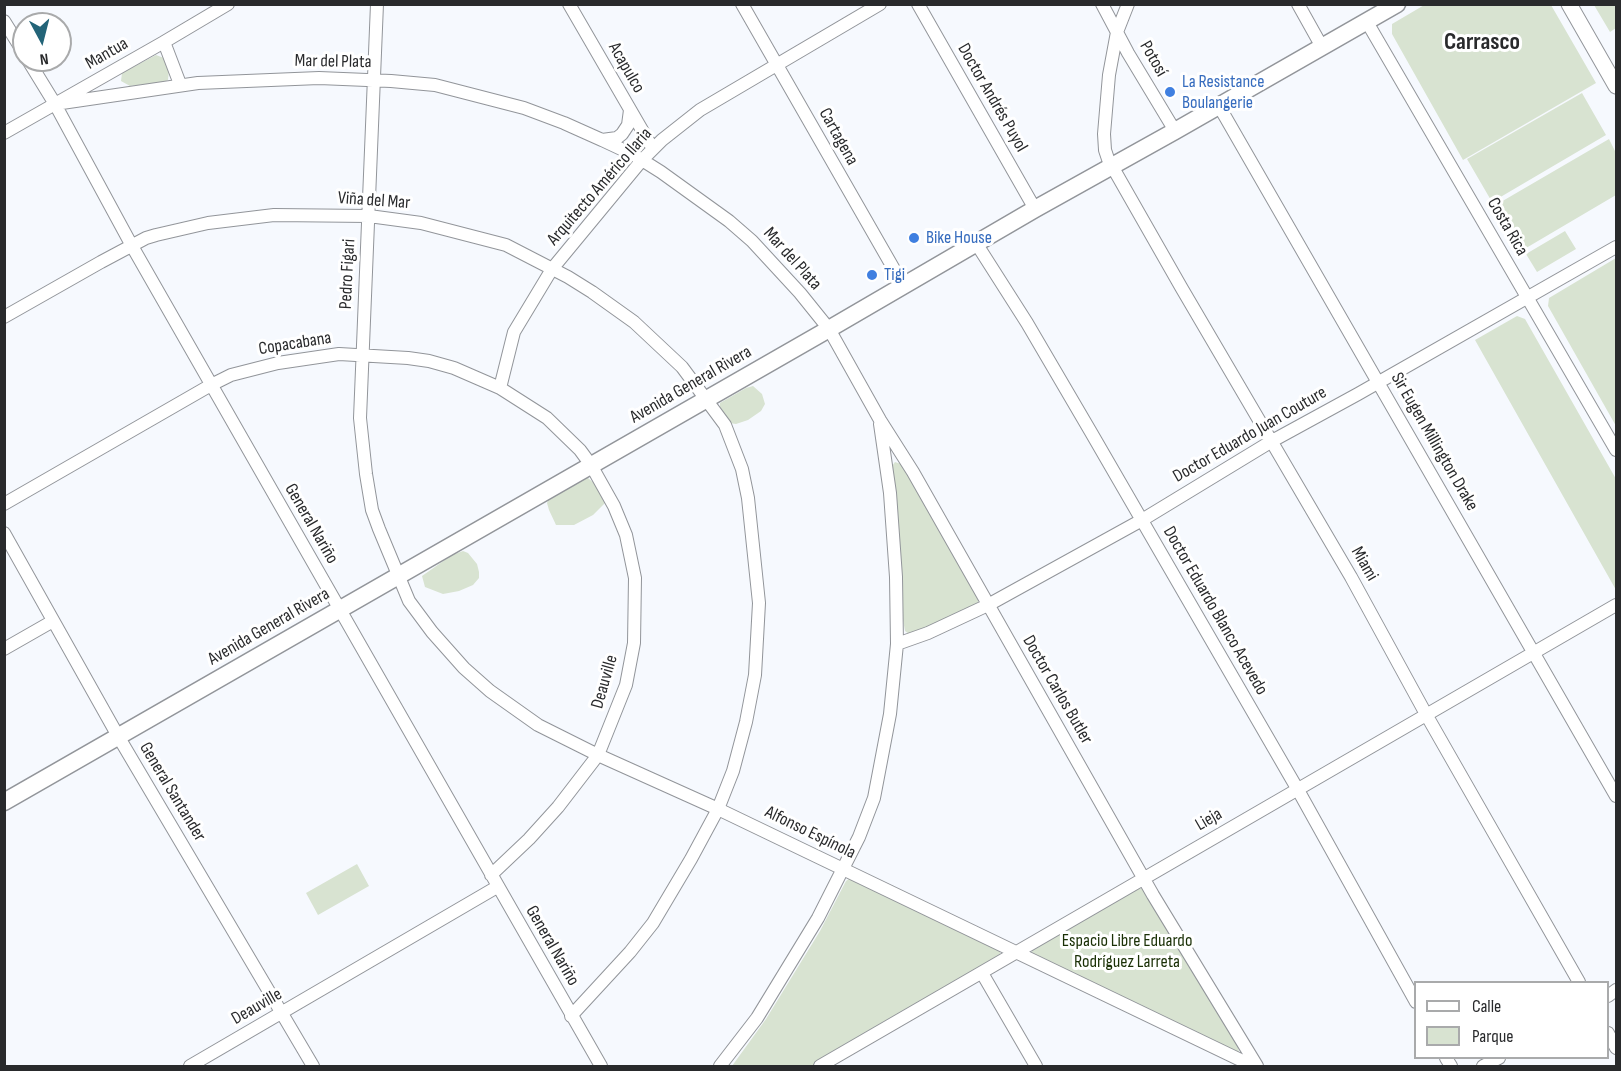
<!DOCTYPE html>
<html>
<head>
<meta charset="utf-8">
<style>
	body { margin:0 }
	#map { position:relative; width:1621px; height:1071px; overflow:hidden; background:#f6f9fe; font-family:"Sofia Sans Condensed",sans-serif }
	canvas { display:block }
	.frame { position:absolute; inset:0; border:6px solid #292a2c; pointer-events:none }
	.legend { position:absolute; left:1414px; top:981px; width:195px; height:78px; box-sizing:border-box; background:#fff; border:2px solid #a9aaab; margin:0; padding:8px 10px; list-style:none; font-size:18px; color:#292a2c }
	.legend li { display:flex; align-items:center; gap:12px; height:30px }
	.legend b { width:30px; border:2px solid #a9aaab }
	.north { position:absolute; left:12px; top:12px; width:60px; height:60px; box-sizing:border-box; background:#fff; border:2px solid #a9aaab; border-radius:50%; rotate:173deg; font-size:16px; font-weight:700; line-height:24px; text-align:center; color:#292a2c }
	.north::after { content:''; display:block; margin:auto; width:21px; height:27px; background:#236478; clip-path:polygon(50% 0,100% 100%,50% 72%,0 100%) }
</style>
</head>
<body>
<div id="map">
<canvas width="1621" height="1071"></canvas>
<div class="frame"></div>
<ul class="legend">
<li><b style="height:8px;background:#fff"></b>Calle</li>
<li><b style="height:16px;background:#d8e3d1"></b>Parque</li>
</ul>
<div class="north">N</div>
</div>
<script>
const ctx = document.querySelector('canvas').getContext('2d');
ctx.lineJoin = 'round';
function fillPath(path, color) {
  ctx.fillStyle = color;
  ctx.fill(path, 'evenodd');
}
function toPath(rows) {
  const path = new Path2D();
  for (const r of rows) {
    path.moveTo(r[0], r[1]);
    for (let i = 2; i < r.length; i += 2) path.lineTo(r[i], r[i + 1]);
  }
  return path;
}
function strokePath(path, color, width, dash) {
  ctx.strokeStyle = color;
  ctx.lineWidth = width;
  ctx.lineCap = dash ? 'butt' : 'round';
  ctx.setLineDash(dash || []);
  ctx.stroke(path);
}
function write(font, color, halo, rows, align = 'center') {
  ctx.font = font + ' "Sofia Sans Condensed",sans-serif';
  ctx.lineWidth = 6;
  ctx.setLineDash([]);
  ctx.textBaseline = 'middle';
  ctx.strokeStyle = halo;
  ctx.fillStyle = color;
  for (const [text, x, y, turn = 0] of rows) {
    ctx.save();
    ctx.translate(x, y);
    ctx.rotate((+turn || 0) * Math.PI / 180);
    ctx.textAlign = isNaN(turn) ? turn : align;
    if (halo) ctx.strokeText(text, 0, 0);
    ctx.fillText(text, 0, 0);
    ctx.restore();
  }
}
const green = toPath([
	[1426,4,1551,5,1596,83,1463,160,1392,34,1392,24],
	[1594,5,1616,5,1616,28,1610,32],
	[156,55,164,58,169,70,168,80,164,82,130,86,121,81,122,73],
	[1582,93,1606,135,1492,202,1467,159],
	[1609,139,1616,153,1616,195,1521,251,1494,206],
	[1565,231,1576,249,1537,272,1526,254],
	[1616,258,1616,426,1548,306,1549,298],
	[1517,316,1525,319,1616,479,1616,590,1475,340],
	[753,386,762,394,765,404,761,411,748,420,736,424,729,423,720,407,720,403,746,388],
	[895,462,901,464,911,478,979,598,977,606,945,622,909,634,905,631,903,620,898,512,892,466],
	[587,477,596,485,606,502,593,515,574,525,556,525,549,510,547,503,549,498],
	[463,551,468,553,477,564,479,572,479,578,473,585,459,591,443,594,425,587,422,576,452,555],
	[357,864,369,886,318,915,306,893],
	[850,878,999,949,1001,956,817,1066,732,1066,766,1019,820,931,846,881],
	[1144,888,1238,1047,1239,1052,1236,1054,1030,955,1033,950,1138,889]
]);
const minor = toPath([
	[377,4,360,418,366,474,372,510,379,529,409,601,432,632,464,668,490,691,538,725,598,755,718,809,1253,1066],
	[569,4,653,149],
	[742,4,903,285],
	[918,4,1035,209],
	[1102,4,1128,53,1175,131],
	[1128,4,1117,32,1109,75,1104,134,1105,150,1108,159,1181,287,1351,577,1427,716,1579,982],
	[1298,4,1322,47],
	[4,21,24,53],
	[1367,22,1616,450],
	[28,60,55,104,132,246,601,1066],
	[180,84,164,42,228,4],
	[55,104,198,83,319,78,391,81,435,85,524,108,564,123,602,140],
	[1219,106,1616,796],
	[630,110,628,125,622,134,617,138,602,140,634,155,661,172,729,221,752,241,800,293,829,329,880,420,913,472,1153,895,1257,1066],
	[4,133,164,42],
	[976,243,1027,323,1092,434,1298,790,1416,1002],
	[4,317,101,262,146,238,156,235,208,223,274,215,369,216,421,223,506,245,568,277,592,292,634,322,682,367,725,425,742,469,748,498,759,603,755,675,746,722,733,771,718,809,691,859,653,923,630,952,571,1016],
	[500,388,514,332,552,269,642,160,662,140,700,110,880,4],
	[4,504,211,385,231,375,278,363,339,354,408,358,429,361,454,368,500,388,547,418,580,450,591,465,614,506,626,535,635,578,634,643,626,685,598,755,558,807,529,839,491,875],
	[4,533,118,736,313,1066],
	[897,644,928,633,988,605,1142,520,1272,441,1358,394,1616,247],
	[4,649,53,621],
	[982,973,1036,1066],
	[1608,996,1616,990],
	[1608,1033,1616,1048],
	[1446,1058,1451,1066],
	[190,1066,497,887],
	[720,1066,757,1018,818,918,859,837,874,798,890,714,897,644,896,577,890,493,880,424],
	[820,1066,1616,605],
	[1483,1066,1499,1058]
]);
const tertiary = toPath([
	[1569,4,1616,86]
]);
const secondary = toPath([
	[4,802,829,329,1035,209,1175,131,1397,4]
]);
const markers = [
	[1170,92,6,"#3f7fe0"],
	[914,238,6,"#3f7fe0"],
	[872,275,6,"#3f7fe0"]
];
const streetNames = [
	["Mantua",107,54,-30],
	["Potosí",1153,59,60],
	["Mar del Plata",333,62,1],
	["Acapulco",626,68,60],
	["Doctor Andrés Puyol",992,98,60],
	["Cartagena",838,137,61],
	["Arquitecto Américo Ilaria",600,187,-49],
	["Viña del Mar",374,201,4],
	["Costa Rica",1507,227,60],
	["Mar del Plata",792,259,48],
	["Pedro Figari",348,274,-87],
	["Copacabana",295,344,-9],
	["Avenida General Rivera",691,385,-30],
	["Doctor Eduardo Juan Couture",1250,435,-30],
	["Sir Eugen Millington Drake",1434,442,60],
	["General Nariño",311,524,60],
	["Miami",1364,564,60],
	["Doctor Eduardo Blanco Acevedo",1215,611,60],
	["Avenida General Rivera",269,627,-30],
	["Deauville",605,682,-74],
	["Doctor Carlos Butler",1057,690,60],
	["General Santander",172,792,59],
	["Lieja",1209,820,-30],
	["Alfonso Espínola",810,833,26],
	["General Nariño",552,946,60],
	["Deauville",257,1007,-30]
];
const shopNames = [
	["La Resistance",1182,82],
	["Boulangerie",1182,103],
	["Bike House",926,238],
	["Tigi",884,275]
];
const parkNames = [
	["Espacio Libre Eduardo",1127,941],
	["Rodríguez Larreta",1127,962]
];
const districtNames = [
	["Carrasco",1482,43]
];
fillPath(green, '#d8e3d1');
strokePath(minor, '#92959a', 14);
strokePath(tertiary, '#92959a', 17);
strokePath(secondary, '#92959a', 19);
strokePath(minor, '#fff', 12);
strokePath(tertiary, '#fff', 15);
strokePath(secondary, '#fff', 16);
for (const [x, y, r, color] of markers) {
  const dot = new Path2D();
  dot.arc(x, y, r, 0, 2 * Math.PI);
  ctx.fillStyle = color;
  ctx.fill(dot);
  strokePath(dot, '#fff', 2);
}
write('18px', '#292a2c', '#fff', streetNames);
write('18px', '#366cbe', '#fff', shopNames, 'left');
write('18px', '#1a3006', '#fff', parkNames);
write('bold 24px', '#292a2c', '#fff', districtNames);
</script>
</body>
</html>
